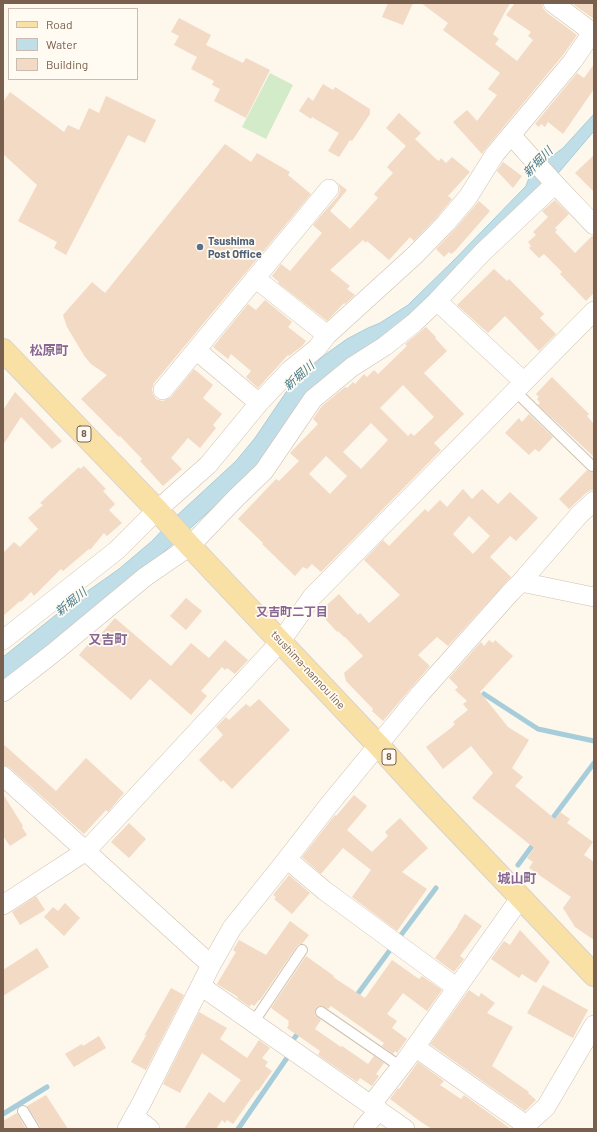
<!DOCTYPE html>
<html>
<head>
<meta charset="utf-8">
<style>
	body { margin:0 }
	#map { position:relative; width:597px; height:1132px; overflow:hidden; background:#fdf7ec; font-family:Barlow,sans-serif }
	canvas { display:block }
	.frame { position:absolute; inset:0; border:4px solid #79604e; pointer-events:none }
	.legend { position:absolute; left:8px; top:8px; width:130px; height:72px; box-sizing:border-box; background:#fffbf3; border:1px solid #c9bdb1; margin:0; padding:5px 7px; list-style:none; font-size:12px; color:#79604e }
	.legend li { display:flex; align-items:center; gap:8px; height:20px }
	.legend b { width:20px; border:1px solid #c9bdb1 }
</style>
</head>
<body>
<div id="map">
<canvas width="597" height="1132"></canvas>
<div class="frame"></div>
<ul class="legend">
<li><b style="height:5px;background:#f9e1a6"></b>Road</li>
<li><b style="height:11px;background:#bfdee7"></b>Water</li>
<li><b style="height:11px;background:#f2dac4"></b>Building</li>
</ul>
</div>
<script>
const ctx = document.querySelector('canvas').getContext('2d');
ctx.lineJoin = 'round';
function fillPath(path, color) {
  ctx.fillStyle = color;
  ctx.fill(path, 'evenodd');
}
function toPath(rows) {
  const path = new Path2D();
  for (const r of rows) {
    path.moveTo(r[0], r[1]);
    for (let i = 2; i < r.length; i += 2) path.lineTo(r[i], r[i + 1]);
  }
  return path;
}
function strokePath(path, color, width, dash) {
  ctx.strokeStyle = color;
  ctx.lineWidth = width;
  ctx.lineCap = dash ? 'butt' : 'round';
  ctx.setLineDash(dash || []);
  ctx.stroke(path);
}
function write(font, color, halo, rows, align = 'center') {
  ctx.font = font + ' Barlow,"Noto Sans JP",sans-serif';
  ctx.lineWidth = 3.5;
  ctx.setLineDash([]);
  ctx.textBaseline = 'middle';
  ctx.strokeStyle = halo;
  ctx.fillStyle = color;
  for (const [text, x, y, turn = 0] of rows) {
    ctx.save();
    ctx.translate(x, y);
    ctx.rotate((+turn || 0) * Math.PI / 180);
    ctx.textAlign = isNaN(turn) ? turn : align;
    if (halo) ctx.strokeText(text, 0, 0);
    ctx.fillText(text, 0, 0);
    ctx.restore();
  }
}
const green = toPath([
	[270,73,293,85,266,139,242,127]
]);
const water = toPath([
	[594,114,594,131,549,184,257,466,236,487,155,560,3,682,3,657,81,595,79,592,82,590,85,593,119,569,152,541,171,521,236,461,255,438,293,382,326,354,347,339,368,328,380,323,408,305,453,261,526,186,533,167,543,159,551,157,563,148,594,114]
]);
const stream = toPath([
	[484,694,538,729,594,741],
	[549,823,594,763],
	[518,865,535,842],
	[398,939,436,888],
	[354,999,393,946],
	[293,1040,301,1029],
	[3,1114,47,1087],
	[238,1129,289,1055]
]);
const building = toPath([
	[388,3,413,3,403,25,382,17],
	[421,3,510,3,493,34,499,39,495,44,517,61,533,40,528,36,531,32,506,15,515,3,542,3,543,8,546,12,577,35,563,55,487,147,482,154,453,122,467,110,477,121,497,95,488,89,500,73,443,30,448,23],
	[575,3,594,3,594,19,574,5],
	[179,18,211,35,206,45,243,63,246,58,270,70,246,118,214,101,220,89,212,85,214,81,191,69,197,57,174,45,179,36,171,32],
	[594,64,594,89,563,134,548,122,545,127,541,124,539,127,535,124,577,73,584,78],
	[323,84,333,90,335,87,370,109,370,114,352,141,350,140,339,157,328,151,339,133,312,117,311,119,299,111,308,97,313,101],
	[10,92,64,132,68,125,79,130,89,108,99,113,106,96,156,120,145,143,128,135,66,255,54,248,57,242,18,221,37,185,3,154,3,102],
	[399,113,421,133,415,139,436,159,439,161,441,158,446,163,452,157,470,172,448,196,452,199,438,216,414,241,410,237,389,260,367,241,366,243,363,240,330,270,350,286,347,289,355,295,345,304,344,303,327,321,278,283,279,282,272,276,281,264,290,271,322,233,313,225,338,196,340,190,339,186,338,183,347,190,330,211,350,229,378,198,374,194,393,173,387,167,406,146,386,128],
	[225,144,251,162,257,153,290,172,288,175,311,194,154,383,152,389,153,394,156,399,162,401,166,400,171,397,194,369,213,385,203,398,222,414,213,425,216,428,200,448,188,438,171,458,182,469,163,486,140,461,142,459,120,436,119,437,81,399,107,375,91,364,85,357,67,327,63,315,92,282,105,293],
	[594,155,594,192,575,173],
	[503,162,522,176,513,188,497,171],
	[555,200,569,214,555,228,557,230,555,232,575,253,592,236,594,236,594,293,586,301,560,274,562,272,544,254,539,258,529,248,531,246,528,242,536,235,533,232,548,217,542,211],
	[479,201,490,211,455,251,451,254,449,252,444,257,436,249,454,230],
	[494,269,507,281,509,279,544,314,540,318,556,334,539,351,505,316,488,333,457,305],
	[265,300,292,322,288,327,306,341,302,346,289,356,288,355,258,388,246,377,251,371,231,354,228,359,213,347,248,304,256,310],
	[426,327,436,337,435,338,447,351,424,373,464,414,434,443,441,450,321,572,312,564,307,569,303,567,295,576,262,544,263,543,238,519,276,479,279,481,299,461,290,453,318,424,313,419,322,406,345,387,347,388,353,382,355,384,364,374,367,377,374,370,378,374,407,346,405,344],
	[403,385,434,417,414,436,411,433,408,436,380,408],
	[371,423,388,440,361,469,343,452],
	[326,456,347,476,330,494,309,474],
	[552,377,589,414,587,416,594,424,594,457,538,405,540,403,537,399,539,397,536,394],
	[15,392,62,441,52,449,21,417,3,445,3,410],
	[529,414,553,437,539,452,535,449,529,455,505,433,519,418,522,422],
	[84,466,106,489,103,491,115,504,109,510,122,523,107,536,104,533,90,550,89,549,63,571,61,569,34,596,31,592,21,602,20,601,3,616,3,553,14,542,20,547,38,529,28,518,43,505,40,503,79,467,80,469],
	[587,470,590,472,594,472,594,490,591,490,586,493,569,509,559,499],
	[463,489,472,499,482,489,498,504,510,492,538,518,516,541,510,536,490,557,511,577,448,646,437,637,418,655,430,666,383,721,372,711,373,709,346,681,344,673,363,656,345,637,344,637,338,631,337,632,319,612,339,594,358,615,360,613,369,623,400,595,364,560,383,540,389,546,425,509,428,512,440,500,447,507],
	[469,516,490,536,473,554,453,534],
	[186,598,202,611,186,630,170,616],
	[115,618,171,666,191,643,209,658,225,640,248,660,235,674,227,668,225,670,222,667,201,691,207,696,191,715,150,679,131,700,79,655,95,636,97,638],
	[489,640,493,643,495,640,513,656,480,692,508,727,529,740,512,768,523,777,515,786,555,819,560,812,570,819,567,823,593,842,584,855,594,862,594,940,575,927,563,908,571,897,529,868,533,862,527,858,534,848,472,798,493,773,471,746,443,769,426,747,451,728,455,724,453,722,468,710,463,704,467,701,455,690,458,687,449,678,481,642,484,646],
	[259,699,290,730,232,789,223,780,221,782,199,760,223,735,216,727,226,717,229,720,246,704,250,707],
	[3,744,56,791,86,758,124,793,108,812,106,810,84,834,10,768,3,765],
	[3,794,23,826,22,827,27,835,10,846,3,836],
	[354,795,367,806,347,830,372,852,388,836,385,832,400,818,428,848,402,872,427,889,397,931,352,897,371,870,343,848,321,874,302,857,335,815,336,816],
	[129,823,146,839,129,858,111,842],
	[289,875,310,893,292,914,274,899,276,897,273,895],
	[36,896,45,910,20,925,12,912],
	[65,903,80,918,64,936,44,917,53,907,58,911],
	[465,914,482,926,460,956,464,959,454,972,435,958,458,926,457,926],
	[290,921,309,935,302,944,299,944,297,946,260,1000,259,1000,254,1006,251,1004,250,1007,237,998,238,997,217,984,236,952,233,950,239,940,266,955],
	[520,930,550,962,536,983,522,974,519,978,491,959,504,941,510,945],
	[37,948,49,967,3,996,3,970],
	[306,956,334,976,333,977,365,998,392,960,419,979,422,976,442,990,427,1011,403,993,387,1014,397,1021,392,1028,407,1039,397,1053,395,1051,393,1054,382,1046,384,1043,331,1006,328,1009,322,1006,319,1006,316,1008,315,1011,315,1014,321,1020,315,1029,341,1047,342,1046,368,1064,374,1056,384,1063,376,1074,379,1076,372,1086,360,1078,357,1082,318,1055,320,1051,287,1028,289,1024,288,1023,289,1021,271,1008],
	[543,985,588,1010,573,1038,527,1013],
	[171,988,184,995,146,1070,131,1062,147,1034,144,1036],
	[469,990,479,997,481,993,495,1003,487,1013,513,1027,492,1066,529,1092,528,1093,536,1100,525,1111,430,1044],
	[199,1012,227,1028,220,1039,247,1058,259,1040,270,1048,262,1058,268,1062,265,1066,272,1071,258,1091,257,1090,233,1124,227,1120,225,1123,222,1120,216,1129,184,1129,209,1092,224,1103,241,1080,202,1053,180,1093,163,1084],
	[99,1036,106,1048,74,1067,65,1054,82,1044,83,1046],
	[418,1062,444,1081,440,1085,461,1099,464,1095,511,1129,432,1129,421,1122,390,1099,398,1088,399,1089],
	[46,1095,68,1129,40,1129,40,1126,27,1106],
	[17,1113,26,1129,3,1129,3,1121]
]);
const service = toPath([
	[515,391,592,466],
	[321,1012,401,1067],
	[251,1021,259,1014,302,950],
	[23,1111,34,1129]
]);
const minor = toPath([
	[553,3,592,32],
	[511,135,555,184,594,225],
	[255,278,327,335],
	[437,301,524,382],
	[196,350,259,403],
	[163,390,329,189],
	[521,582,594,597],
	[3,640,117,550,157,510,208,465,259,403,290,370,317,348,327,335,415,255,446,223,468,197,495,154,572,62,594,30],
	[3,692,52,654,145,577,190,546,236,498,264,471,313,399,352,367,385,346,414,323,437,301,483,252,555,184],
	[3,776,211,965],
	[287,859,325,891,457,988],
	[3,905,86,851,281,641,312,597,594,311],
	[201,986,405,1129],
	[415,1047,526,1125],
	[371,1105,406,1060,521,897],
	[134,1116,150,1129],
	[127,1129,142,1102,211,965,232,928,287,859,328,806,420,694,510,593,521,582,579,515,594,501],
	[363,1129,379,1110],
	[522,1129,546,1107,594,1025]
]);
const primary = toPath([
	[3,350,157,510,190,546,378,745,426,798,594,975]
]);
const markers = [
	[200,247,4,"#5c6f8a"]
];
const shields = [
	[84,434,14],
	[389,757,14]
];
const shieldNames = [
	["8",84,434],
	["8",389,757]
];
const serviceNames = [
	["Tsushima",208,241],
	["Post Office",208,254]
];
const streetNames = [
	["tsushima-nannou line",308,670,47]
];
const waterNames = [
	["新堀川",538,162,-46],
	["新堀川",299,376,-42],
	["新堀川",71,602,-39]
];
const neighbourhoodNames = [
	["又吉町二丁目",292,612]
];
const quarterNames = [
	["松原町",49,351],
	["又吉町",108,640],
	["城山町",517,879]
];
fillPath(green, '#d4ebc9');
fillPath(water, '#bfdee7');
strokePath(water, '#a6cdd9', 1);
strokePath(stream, '#a6cdd9', 5);
fillPath(building, '#f2dac4');
strokePath(service, '#d0c1b0', 12);
strokePath(minor, '#d0c1b0', 20);
strokePath(primary, '#d9d2cd', 24);
strokePath(service, '#fff', 10);
strokePath(minor, '#fff', 19);
strokePath(primary, '#f9e1a6', 22);
for (const [x, y, r, color] of markers) {
  const dot = new Path2D();
  dot.arc(x, y, r, 0, 2 * Math.PI);
  ctx.fillStyle = color;
  ctx.fill(dot);
  strokePath(dot, '#fffbf3', 1.5);
}
for (const [x, y, w] of shields) {
  const box = new Path2D();
  box.roundRect(x - w / 2, y - 8, w, 16, 3);
  ctx.fillStyle = '#fffbf3';
  ctx.fill(box);
  strokePath(box, '#79604e', 1);
}
write('bold 10px', '#79604e', null, shieldNames);
write('bold 11px', '#4e5e75', '#fffbf3', serviceNames, 'left');
write('11px', '#79604e', '#fffbf3', streetNames);
write('italic 12px', '#477b8b', '#fffbf3', waterNames);
write('bold 12px', '#886694', '#fffbf3', neighbourhoodNames);
write('bold 13px', '#886694', '#fffbf3', quarterNames);
</script>
</body>
</html>
